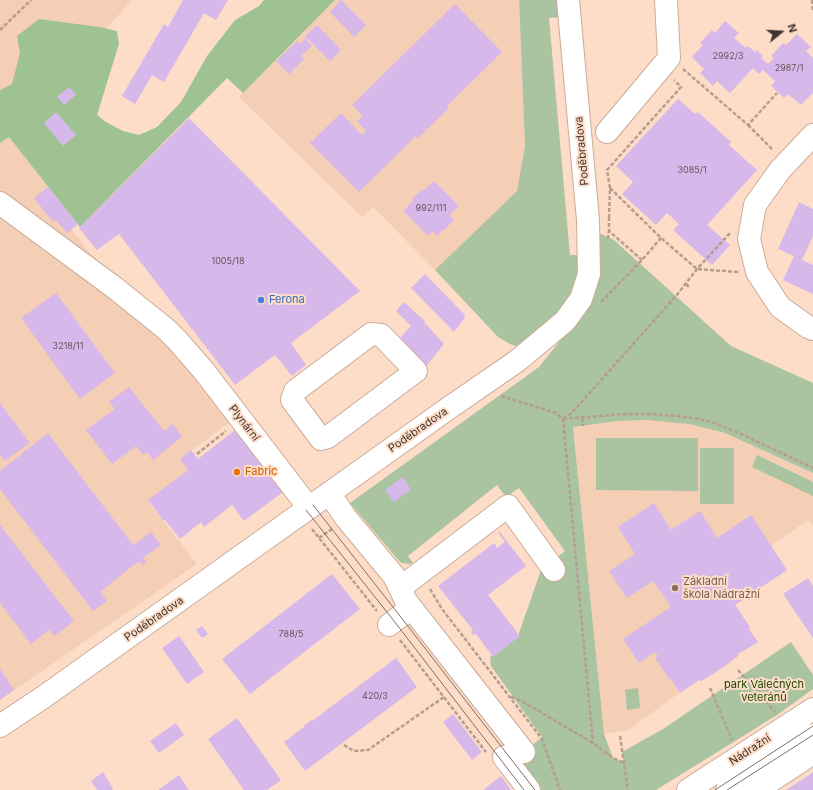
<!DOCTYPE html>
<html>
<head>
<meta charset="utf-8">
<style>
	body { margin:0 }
	#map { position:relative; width:813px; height:790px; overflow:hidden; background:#fdddc8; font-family:Inter,sans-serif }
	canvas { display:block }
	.north { position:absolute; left:761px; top:12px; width:40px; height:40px; -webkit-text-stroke:3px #fdddc8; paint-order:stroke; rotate:72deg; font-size:11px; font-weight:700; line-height:16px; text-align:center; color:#40342c }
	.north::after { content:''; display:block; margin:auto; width:14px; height:18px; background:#40342c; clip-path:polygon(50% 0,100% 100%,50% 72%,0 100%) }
</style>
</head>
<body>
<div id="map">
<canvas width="813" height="790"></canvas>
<div class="north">N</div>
</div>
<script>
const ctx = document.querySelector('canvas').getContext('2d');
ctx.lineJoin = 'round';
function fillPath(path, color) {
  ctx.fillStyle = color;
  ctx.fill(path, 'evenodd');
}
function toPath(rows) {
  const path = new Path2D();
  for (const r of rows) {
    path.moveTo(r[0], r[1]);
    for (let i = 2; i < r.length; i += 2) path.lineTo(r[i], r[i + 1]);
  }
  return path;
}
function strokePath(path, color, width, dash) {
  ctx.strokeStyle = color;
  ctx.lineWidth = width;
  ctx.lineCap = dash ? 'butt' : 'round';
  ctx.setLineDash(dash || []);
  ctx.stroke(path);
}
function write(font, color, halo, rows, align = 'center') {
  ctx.font = font + ' Inter,sans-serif';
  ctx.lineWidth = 4;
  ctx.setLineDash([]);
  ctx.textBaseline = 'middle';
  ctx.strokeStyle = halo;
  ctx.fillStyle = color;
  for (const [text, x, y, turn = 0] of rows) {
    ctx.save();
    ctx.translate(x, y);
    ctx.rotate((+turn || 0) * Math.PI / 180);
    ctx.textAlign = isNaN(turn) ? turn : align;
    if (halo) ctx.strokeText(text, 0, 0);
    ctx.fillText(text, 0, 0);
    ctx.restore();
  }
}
const built = toPath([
	[0,0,132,0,9,137,78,224,72,230,97,262,168,342,230,422,180,459,188,470,148,501,197,564,0,700],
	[335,0,519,0,525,146,517,191,435,270,373,207,362,217,239,97],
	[646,420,689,424,725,433,813,473,813,525,808,520,771,546,787,570,735,605,750,627,749,629,758,642,738,654,738,656,731,662,709,677,701,681,699,680,682,691,628,730,604,734,573,427,617,421]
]);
const green = toPath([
	[519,0,559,0,561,17,549,18,570,255,582,255,581,271,564,310,521,348,510,344,498,337,435,270,517,191,525,146],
	[599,233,614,240,731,346,813,383,813,473,725,433,689,424,646,420,617,421,573,427,604,734,613,758,624,763,622,752,663,729,791,642,813,675,813,689,777,715,656,790,540,790,516,759,542,737,491,666,490,657,518,636,541,570,565,551,519,488,506,497,497,485,408,556,413,563,409,564,402,563,400,562,350,503,539,367,575,322],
	[596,438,698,438,698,491,596,490],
	[700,448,734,448,734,504,700,504],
	[757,455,813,482,813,496,752,467],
	[638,688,640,708,627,710,625,690]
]);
const forest = toPath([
	[264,0,335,0,243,93,227,78,80,227,9,137,0,143,0,90,12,84,20,53,17,36,39,19,99,27,117,31,119,44,97,115,106,122,123,131,139,135,157,127,181,102,207,56,235,20,259,6]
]);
const building = toPath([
	[183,0,228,0,216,20,204,13,164,82,152,75,135,104,122,96,164,24,168,27],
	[341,0,366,25,354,37,330,12],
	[455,4,502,52,447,106,449,108,418,138,416,136,359,192,310,143,341,113,362,135,366,131,357,121,363,116,352,105],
	[725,21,739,33,734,38,746,48,748,46,755,52,757,50,763,56,761,58,768,64,774,58,771,56,783,43,786,45,797,34,811,47,806,51,813,58,813,93,801,105,788,94,784,98,771,86,775,81,763,70,759,74,753,68,730,93,717,81,713,86,700,73,704,69,692,57,703,45,700,43,712,30,715,33],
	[317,25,341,50,330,61,305,36],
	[305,38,312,46,301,56,304,59,289,74,276,61,297,41,300,44],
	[69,87,76,95,64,105,57,97],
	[678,99,695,114,698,112,731,142,729,145,757,170,707,225,730,245,712,265,673,230,679,224,667,213,656,225,622,194,633,182,616,166],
	[56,112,76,135,63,146,44,123],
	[189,118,360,291,291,343,306,365,292,376,275,355,235,385,119,234,97,250,79,228],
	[434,181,459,206,449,215,454,220,443,231,442,230,437,236,432,231,428,236,403,211,413,201,412,199,423,189,424,190],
	[48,187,78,224,67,233,56,220,53,222,34,198],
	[799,202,813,209,813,236,802,260,813,265,813,294,783,280,794,256,778,249],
	[425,274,464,314,465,318,454,332,411,288],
	[56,293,115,373,80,399,21,318],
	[404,302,425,321,424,322,444,344,423,370,399,339,411,326,396,311],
	[129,387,164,431,173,424,182,437,153,460,147,452,143,455,136,446,112,464,86,430,115,409,109,402],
	[0,403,30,443,5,461,0,455],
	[235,430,283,492,244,521,232,505,204,527,201,522,180,539,165,520,164,521,148,500,188,470,180,459,191,450,198,459],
	[48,433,133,545,151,532,161,545,143,558,146,562,142,565,139,561,100,592,107,601,93,611,0,489,0,471],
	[403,477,411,490,394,502,385,490],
	[654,503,671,530,700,511,717,538,751,515,787,570,735,605,750,627,748,628,758,642,738,654,738,656,722,668,701,681,699,680,680,693,671,679,670,680,655,658,658,656,655,652,639,663,623,639,671,607,653,581,627,598,609,571,635,554,618,527],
	[0,525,74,621,54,636,49,630,31,644,0,603],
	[499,531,526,566,488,595,520,636,493,657,476,634,474,635,472,634,471,632,473,630,438,586,494,543,497,548,505,542,499,534],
	[332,574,360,609,250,694,222,659],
	[808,578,813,586,813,638,783,594],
	[202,626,208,634,202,638,196,630],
	[179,636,204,672,187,684,162,648],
	[396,658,417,687,305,771,284,742,304,727,304,726,311,720,312,721],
	[0,669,14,690,0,700],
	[453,714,482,752,472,760,443,722],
	[237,718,281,780,267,790,244,790,208,739],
	[176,723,184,735,159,753,150,741],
	[103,772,113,789,112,790,97,790,91,781],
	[813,772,813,790,786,790,809,775],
	[179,775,189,790,158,790],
	[501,776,511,790,483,790]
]);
const path = toPath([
	[812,0,813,11],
	[0,30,31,0],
	[683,69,748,125,777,93],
	[748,125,773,150],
	[610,188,661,238,697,269,738,272],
	[608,218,609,218,609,231,642,260],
	[609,218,610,188,607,170,681,87,674,80],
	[608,239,609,231],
	[686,284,690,288],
	[601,302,642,260,661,238],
	[501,396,556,413,563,419,593,743],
	[582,418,583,426],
	[563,419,570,414,578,406,676,296,697,269,731,232],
	[563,419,624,414,649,414,677,416,699,419,712,422,739,433,813,468],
	[197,454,226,431],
	[312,529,377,611],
	[319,538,332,529],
	[430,589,442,609,542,739,560,790],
	[400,640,486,752],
	[738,670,775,712],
	[710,688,732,740],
	[511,697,520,700,593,743,613,758,624,763],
	[620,736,628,790],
	[344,745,354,751,368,750,444,697]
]);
const minor = toPath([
	[607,132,669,58,666,0],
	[813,135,780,170,755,205,749,239,757,272,780,307,808,327,813,329],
	[0,203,115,288,166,329,177,340,204,371,309,508],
	[371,334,381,335,416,371,328,437,321,439,292,400,295,391,371,334],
	[329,493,346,518,394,576,406,601,524,752],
	[400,588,508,506,554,570],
	[389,625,411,608],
	[0,726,45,696,446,410,517,361,565,321,581,299,589,274,588,220,568,0],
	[504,757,529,790],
	[688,790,813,709],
	[727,790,813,735],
	[757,790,813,753]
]);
const tram = toPath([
	[313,505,400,616,535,790],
	[306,510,394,621,524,790],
	[715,790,813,726],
	[727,790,813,735]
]);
const markers = [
	[261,300,4,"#3f7fe0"],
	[237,472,4,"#e8710a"],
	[675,588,4,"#8d6e63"]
];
const numberNames = [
	["2992/3",728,56],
	["2987/1",789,68],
	["3085/1",692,170],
	["992/111",431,208],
	["1005/18",228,261],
	["3218/11",68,346],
	["788/5",291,634],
	["420/3",375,696]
];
const streetNames = [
	["Poděbradova",582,151,-95],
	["Plynární",244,423,52],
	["Poděbradova",418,430,-35],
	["Poděbradova",154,619,-35],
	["Nádražní",750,750,-33]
];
const shopNames = [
	["Ferona",269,300]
];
const foodNames = [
	["Fabric",245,472]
];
const educationNames = [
	["Základní",683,582],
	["škola Nádražní",683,595]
];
const parkNames = [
	["park Válečných",764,685],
	["veteránů",764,698]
];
fillPath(built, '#f5ceb6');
fillPath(green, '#aac3a0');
fillPath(forest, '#9fc292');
fillPath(building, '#d7b8ea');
strokePath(minor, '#cbac98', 24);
strokePath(path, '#b69d8d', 2.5, [4, 2]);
strokePath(minor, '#fff', 22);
strokePath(tram, '#816e62', 1);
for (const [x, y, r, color] of markers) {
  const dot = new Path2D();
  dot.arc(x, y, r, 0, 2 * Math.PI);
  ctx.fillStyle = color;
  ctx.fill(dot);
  strokePath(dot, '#fdddc8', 1.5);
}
write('9px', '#66555c', null, numberNames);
write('11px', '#40342c', '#fdddc8', streetNames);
write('11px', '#366cbe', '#fdddc8', shopNames, 'left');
write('11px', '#c56008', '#fdddc8', foodNames, 'left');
write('11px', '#785e54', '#fdddc8', educationNames, 'left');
write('11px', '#1e4903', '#fdddc8', parkNames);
</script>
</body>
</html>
